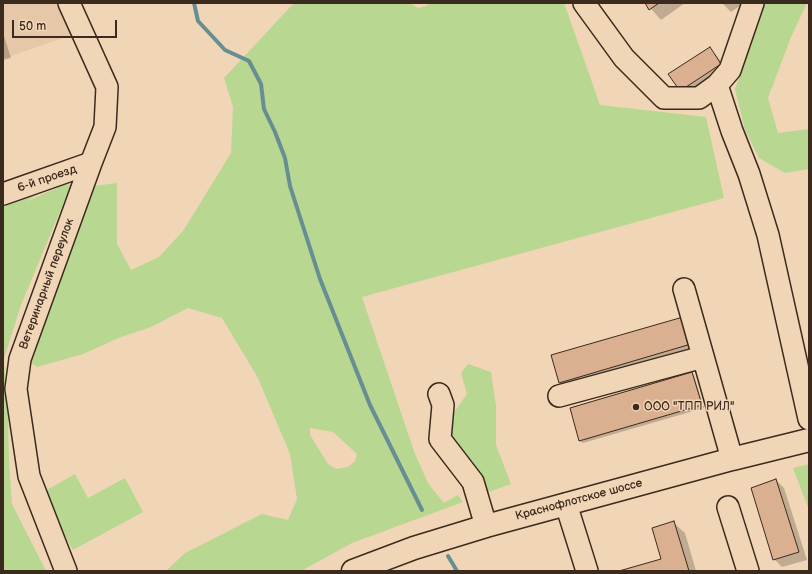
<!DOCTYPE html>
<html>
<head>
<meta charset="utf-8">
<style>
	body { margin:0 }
	#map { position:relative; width:812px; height:574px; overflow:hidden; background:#f0d6b7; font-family:"Balsamiq Sans",sans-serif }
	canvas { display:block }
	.frame { position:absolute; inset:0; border:4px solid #3b2a1e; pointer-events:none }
	.scale { position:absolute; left:12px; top:20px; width:105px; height:18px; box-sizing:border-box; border:2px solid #3b2a1e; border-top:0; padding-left:5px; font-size:12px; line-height:14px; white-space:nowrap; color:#3b2a1e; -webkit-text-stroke:3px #f0d6b7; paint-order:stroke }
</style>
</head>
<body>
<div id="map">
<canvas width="812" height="574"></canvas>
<div class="frame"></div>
<div class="scale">50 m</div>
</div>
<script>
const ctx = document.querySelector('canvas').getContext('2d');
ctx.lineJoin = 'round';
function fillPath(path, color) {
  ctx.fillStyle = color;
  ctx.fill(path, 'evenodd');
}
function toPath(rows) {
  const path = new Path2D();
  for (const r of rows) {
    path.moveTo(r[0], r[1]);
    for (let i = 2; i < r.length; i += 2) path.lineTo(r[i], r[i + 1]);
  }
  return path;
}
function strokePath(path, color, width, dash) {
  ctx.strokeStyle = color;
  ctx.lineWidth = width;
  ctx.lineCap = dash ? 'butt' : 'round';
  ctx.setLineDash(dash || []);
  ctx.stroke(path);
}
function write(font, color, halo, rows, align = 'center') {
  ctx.font = font + ' "Balsamiq Sans",sans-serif';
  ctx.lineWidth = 3;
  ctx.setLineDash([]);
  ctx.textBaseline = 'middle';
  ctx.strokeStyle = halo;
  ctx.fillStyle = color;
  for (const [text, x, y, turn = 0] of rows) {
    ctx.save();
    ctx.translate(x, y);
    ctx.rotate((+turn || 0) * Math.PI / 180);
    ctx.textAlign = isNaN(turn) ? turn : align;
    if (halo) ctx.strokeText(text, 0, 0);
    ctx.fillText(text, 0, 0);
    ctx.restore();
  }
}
const built = toPath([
	[3,3,60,3,74,34,3,59]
]);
const green = toPath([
	[294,3,410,3,418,8,426,6,429,3,564,3,600,105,706,117,724,198,362,297,415,454,428,483,444,503,458,495,463,502,352,543,301,571,166,571,185,553,262,514,288,520,297,499,290,454,258,378,222,318,188,308,151,327,121,337,83,354,37,367,28,361,94,186,117,183,117,244,131,270,159,257,183,231,231,153,233,107,224,78],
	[310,428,333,432,357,454,355,461,348,467,336,469,328,464,310,435],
	[762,3,807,3,791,37,768,98,778,133,809,129,809,169,785,173,759,158,745,130,735,89,761,16],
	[91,163,25,202,66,184,71,185,21,305,4,359,8,416,9,462,12,504,46,571,3,571,3,194],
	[468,364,491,372,496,406,496,445,511,484,486,493,443,428,467,394,461,373],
	[809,464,809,510,793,468],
	[75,474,88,498,125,478,143,512,73,550,57,522,47,490]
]);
const shadow = toPath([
	[646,3,685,3,661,20],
	[722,3,744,3,731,12],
	[3,33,11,58,3,60],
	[709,48,717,56,728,72,688,98,680,90],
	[683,318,701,355,570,393,560,382],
	[692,373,694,375,704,408,583,443,580,441,571,409],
	[776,480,784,488,807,560,782,567,774,559],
	[674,523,685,533,696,571,622,571,662,559]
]);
const stream = toPath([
	[194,3,198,21,225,50,249,61,261,84,264,109,275,132,285,158,290,186,320,279,370,405,422,510],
	[448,556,457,571]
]);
const building = toPath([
	[645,3,659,3,649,10,645,3],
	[710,47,721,64,680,91,668,74,710,47],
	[683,317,691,344,559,383,551,355,683,317],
	[692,372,702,405,579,441,570,408,692,372],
	[776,479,799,552,773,560,751,488,776,479],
	[674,521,689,571,619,571,661,559,652,528,674,521]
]);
const minor = toPath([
	[584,3,624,58,664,98,699,98,717,85,730,70,753,3],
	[717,85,732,131,749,174,768,235,809,419],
	[3,194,91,163],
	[684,289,732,459],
	[439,394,443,405,440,439,473,482,486,526],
	[559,396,703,357],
	[566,504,587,571],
	[728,507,748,571],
	[66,571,29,476,16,389,20,359,91,163,105,127,107,87,69,3]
]);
const major = toPath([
	[353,571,414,548,486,526,732,459,809,440]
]);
const markers = [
	[636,407,4,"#3b2a1e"]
];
const streetNames = [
	["6-й проезд",47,179,-19],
	["Ветеринарный переулок",47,284,-70],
	["Краснофлотское шоссе",579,500,-15]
];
const poiNames = [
	["ООО \"ТПП РИЛ\"",644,407]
];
fillPath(built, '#e6c8a8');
fillPath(green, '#b8d790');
fillPath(shadow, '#0003');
strokePath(stream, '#678f93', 4);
fillPath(building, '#dab090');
strokePath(building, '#3b2a1e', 1);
strokePath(minor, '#3b2a1e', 24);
strokePath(major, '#3b2a1e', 25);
strokePath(minor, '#f0d6b7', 21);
strokePath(major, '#f0d6b7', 22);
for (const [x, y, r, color] of markers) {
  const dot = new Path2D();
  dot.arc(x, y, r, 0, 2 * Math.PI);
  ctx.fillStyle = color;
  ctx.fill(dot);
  strokePath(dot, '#f0d6b7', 1.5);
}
write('12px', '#3b2a1e', '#f0d6b7', streetNames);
write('12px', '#3b2a1e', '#f0d6b7', poiNames, 'left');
</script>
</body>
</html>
